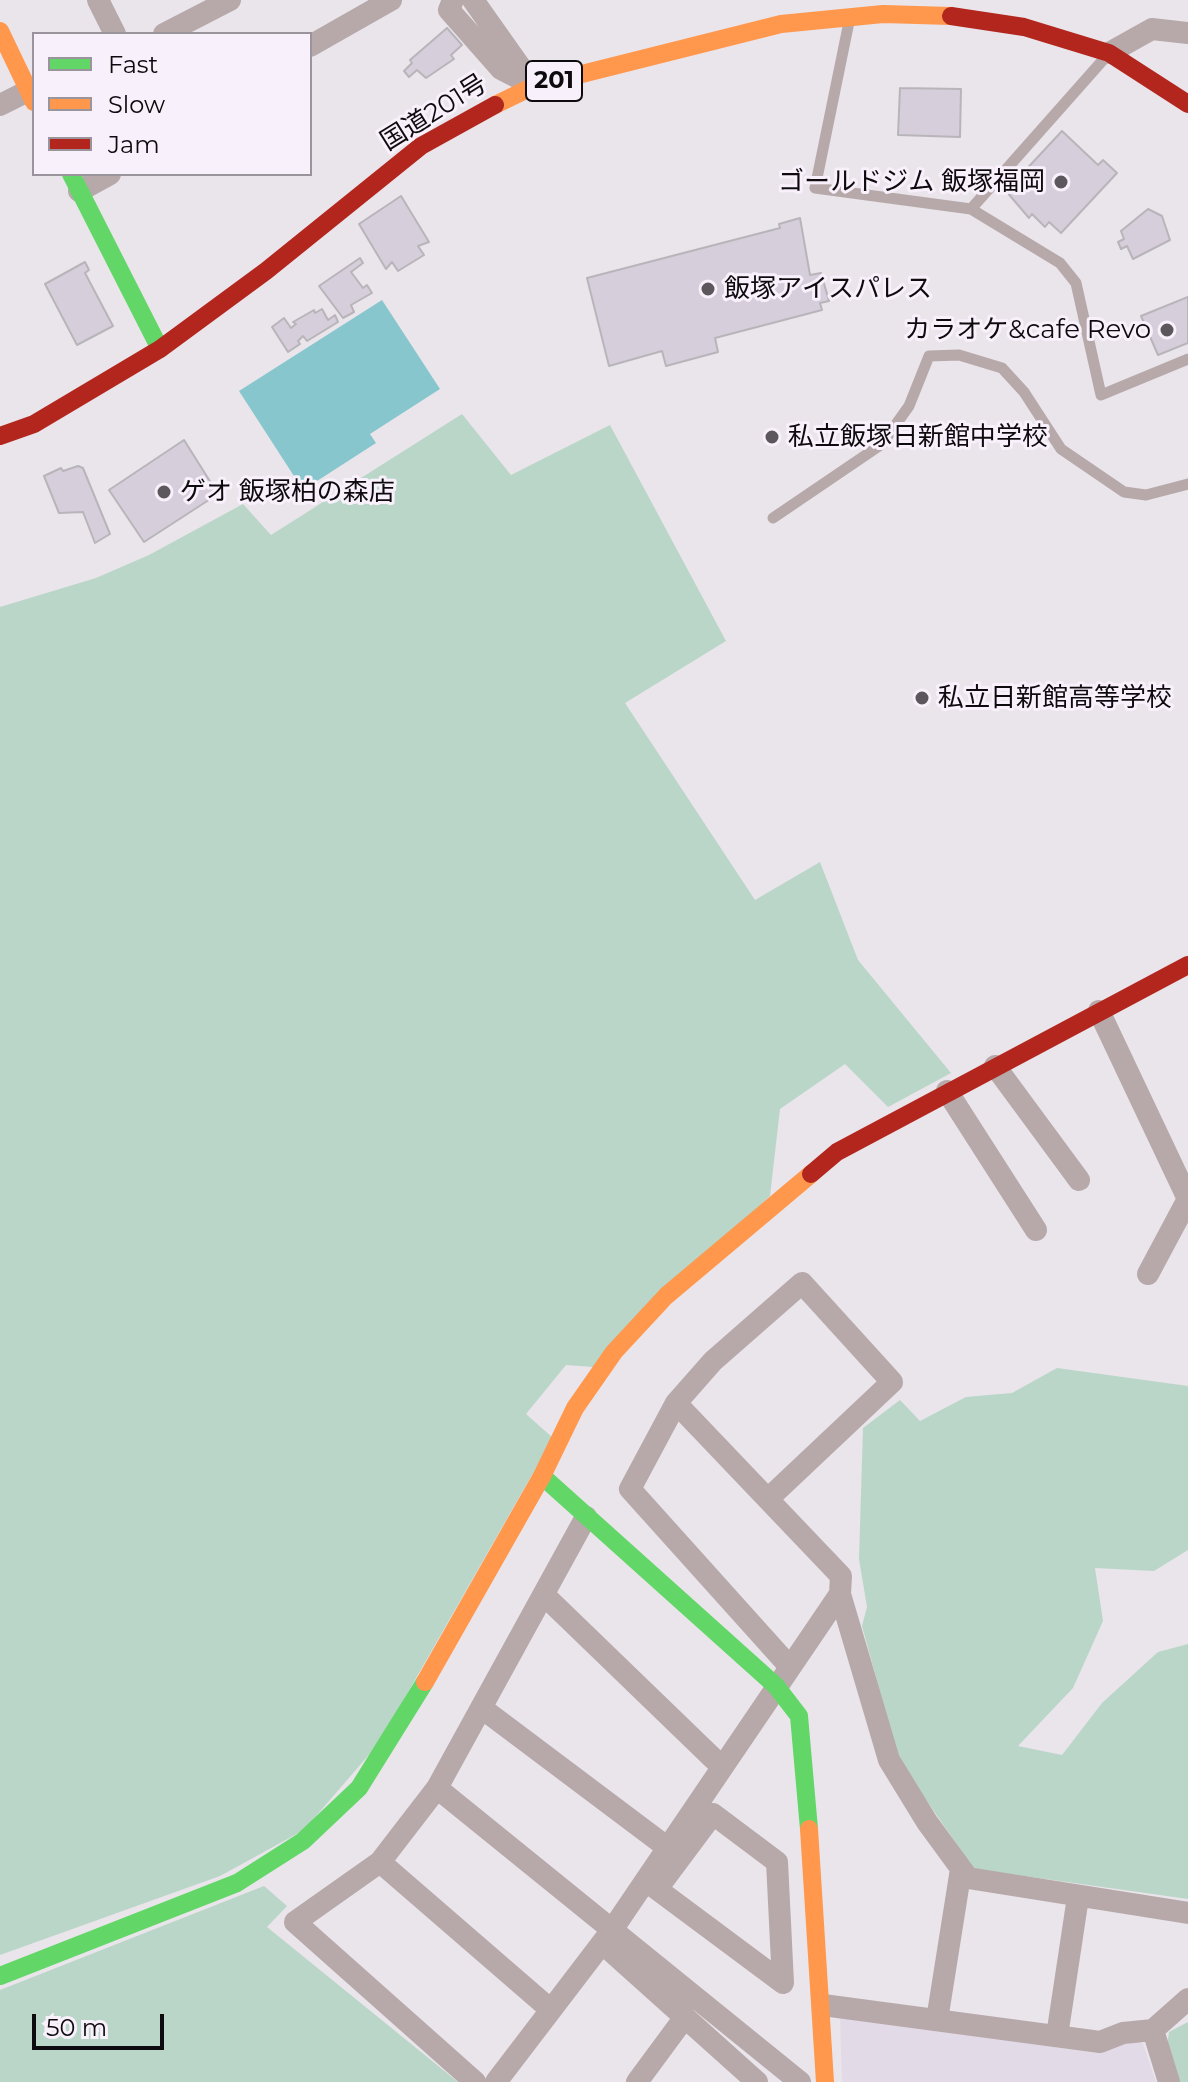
<!DOCTYPE html>
<html>
<head>
<meta charset="utf-8">
<style>
	body { margin:0 }
	#map { position:relative; width:1188px; height:2082px; overflow:hidden; background:#e9e5eb; font-family:Montserrat,sans-serif }
	canvas { display:block }
	.legend { position:absolute; left:32px; top:32px; width:280px; height:144px; box-sizing:border-box; background:#f8f0fb; border:2px solid #9a949d; margin:0; padding:10px 14px; list-style:none; font-size:24px; color:#0e0b0f }
	.legend li { display:flex; align-items:center; gap:16px; height:40px }
	.legend b { width:40px; border:2px solid #9a949d }
	.scale { position:absolute; left:32px; top:2014px; width:132px; height:36px; box-sizing:border-box; border:4px solid #0e0b0f; border-top:0; padding-left:10px; font-size:24px; line-height:28px; white-space:nowrap; color:#0e0b0f; -webkit-text-stroke:6px #f8f0fb; paint-order:stroke }
</style>
</head>
<body>
<div id="map">
<canvas width="1188" height="2082"></canvas>
<ul class="legend">
<li><b style="height:10px;background:#63d668"></b>Fast</li>
<li><b style="height:10px;background:#ff974d"></b>Slow</li>
<li><b style="height:10px;background:#b3261e"></b>Jam</li>
</ul>
<div class="scale">50 m</div>
</div>
<script>
const ctx = document.querySelector('canvas').getContext('2d');
ctx.lineJoin = 'round';
function fillPath(path, color) {
  ctx.fillStyle = color;
  ctx.fill(path, 'evenodd');
}
function toPath(rows) {
  const path = new Path2D();
  for (const r of rows) {
    path.moveTo(r[0], r[1]);
    for (let i = 2; i < r.length; i += 2) path.lineTo(r[i], r[i + 1]);
  }
  return path;
}
function strokePath(path, color, width, dash) {
  ctx.strokeStyle = color;
  ctx.lineWidth = width;
  ctx.lineCap = dash ? 'butt' : 'round';
  ctx.setLineDash(dash || []);
  ctx.stroke(path);
}
function write(font, color, halo, rows, align = 'center') {
  ctx.font = font + ' Montserrat,"Noto Sans JP",sans-serif';
  ctx.lineWidth = 6;
  ctx.setLineDash([]);
  ctx.textBaseline = 'middle';
  ctx.strokeStyle = halo;
  ctx.fillStyle = color;
  for (const [text, x, y, turn = 0] of rows) {
    ctx.save();
    ctx.translate(x, y);
    ctx.rotate((+turn || 0) * Math.PI / 180);
    ctx.textAlign = isNaN(turn) ? turn : align;
    if (halo) ctx.strokeText(text, 0, 0);
    ctx.fillText(text, 0, 0);
    ctx.restore();
  }
}
const built = toPath([
	[840,2016,1097,2053,1137,2040,1143,2044,1156,2082,842,2082]
]);
const green = toPath([
	[462,414,511,475,610,425,726,641,625,703,755,900,820,862,858,960,951,1073,888,1107,845,1064,780,1109,770,1196,593,1367,566,1365,526,1414,553,1438,379,1743,304,1830,220,1876,0,1955,0,607,96,578,149,555,243,504,271,535],
	[1057,1368,1188,1386,1188,1550,1154,1571,1095,1568,1103,1621,1073,1688,1018,1746,1062,1755,1102,1703,1158,1652,1188,1644,1188,1899,974,1869,899,1761,862,1626,867,1607,859,1559,863,1428,900,1400,920,1421,966,1397,1012,1393],
	[264,1886,287,1906,267,1927,458,2082,0,2082,0,1990],
	[1188,2022,1188,2082,1177,2082,1167,2047,1169,2032]
]);
const water = toPath([
	[382,300,440,389,370,434,376,443,303,490,239,391]
]);
const building = toPath([
	[447,28,462,45,451,55,454,59,426,78,417,70,409,77,404,71,412,63,410,60,447,28],
	[900,88,961,89,960,137,898,135,900,88],
	[1062,131,1098,165,1103,160,1117,173,1061,233,1049,222,1045,227,1032,214,1029,218,1006,191,1062,131],
	[401,196,429,242,418,246,424,255,398,271,392,262,386,269,359,224,401,196],
	[1148,209,1162,216,1170,240,1133,259,1127,246,1121,249,1118,242,1124,239,1121,231,1148,209],
	[800,218,810,275,821,273,829,301,820,303,822,310,715,338,718,352,666,366,662,351,609,366,587,278,780,228,779,224,800,218],
	[360,258,363,263,351,272,363,288,367,285,372,293,351,305,354,312,343,318,319,286,360,258],
	[85,262,89,270,85,273,113,326,77,345,45,284,85,262],
	[1188,297,1188,343,1158,355,1141,316,1188,297],
	[322,309,328,320,335,315,338,322,307,341,303,336,298,341,300,344,288,352,272,327,284,318,291,328,296,324,293,322,314,310,315,313,322,309],
	[184,440,218,494,144,542,109,490,184,440],
	[78,466,83,468,110,534,95,543,83,512,59,513,44,476,61,468,63,471,78,466]
]);
const lane = toPath([
	[849,22,815,188,971,209,1060,263,1076,283,1101,395,1188,359],
	[971,209,1103,60],
	[773,518,882,444,909,406,929,356,959,355,1002,368,1024,392,1061,449,1124,492,1146,495,1188,484]
]);
const street = toPath([
	[98,0,115,34],
	[453,0,449,10,501,69,534,86],
	[473,0,531,82],
	[164,34,230,0],
	[310,46,391,0],
	[1109,53,1152,29,1188,33],
	[0,105,28,91],
	[79,191,110,174],
	[1099,1011,1188,1199,1148,1274],
	[995,1066,1079,1180],
	[947,1091,1036,1230],
	[676,1403,841,1576,840,1594,889,1760,927,1822,968,1878,1188,1913],
	[769,1498,892,1382,802,1283,713,1361,676,1403,630,1489,790,1667],
	[544,1595,722,1767],
	[483,1709,668,1848],
	[437,1788,800,2082],
	[380,1862,551,2010],
	[646,1881,783,1983,777,1862,713,1814,657,1889],
	[602,1943,757,2082],
	[823,2005,1100,2042,1123,2033,1153,2030,1188,1999],
	[937,2020,961,1869],
	[1153,2030,1169,2082],
	[1057,2036,1078,1897],
	[475,2082,295,1922,380,1862,437,1788,586,1517],
	[496,2082,612,1930,840,1594],
	[637,2082,685,2017]
]);
const fast = toPath([
	[71,174,160,349],
	[542,1476,776,1686,799,1716,809,1829],
	[0,1976,237,1883,303,1841,359,1788,425,1682]
]);
const slow = toPath([
	[0,31,34,102],
	[495,105,534,86,781,24,883,14,951,16],
	[425,1682,542,1476,575,1408,614,1352,666,1296,811,1174],
	[809,1829,825,2082]
]);
const jam = toPath([
	[951,16,1024,27,1109,53,1188,104],
	[0,436,34,424,160,349,266,271,421,146,495,105],
	[811,1174,837,1152,1188,965]
]);
const markers = [
	[1061,182,8,"#5b575c"],
	[708,289,8,"#5b575c"],
	[1167,330,8,"#5b575c"],
	[772,437,8,"#5b575c"],
	[164,492,8,"#5b575c"],
	[922,698,8,"#5b575c"]
];
const shields = [
	[554,81,56]
];
const shieldNames = [
	["201",554,81]
];
const streetNames = [
	["国道201号",434,113,-32]
];
const poiNames = [
	["ゴールドジム 飯塚福岡",1045,182,"right"],
	["飯塚アイスパレス",724,289],
	["カラオケ&cafe Revo",1151,330,"right"],
	["私立飯塚日新館中学校",788,437],
	["ゲオ 飯塚柏の森店",180,492],
	["私立日新館高等学校",938,698]
];
fillPath(built, '#e3dae7');
fillPath(green, '#bad6c8');
fillPath(water, '#88c6ce');
fillPath(building, '#d7cedb');
strokePath(building, '#b8b5ba', 2);
strokePath(lane, '#b7a9aa', 11);
strokePath(street, '#b7a9aa', 22);
strokePath(fast, '#63d668', 18);
strokePath(slow, '#ff974d', 18);
strokePath(jam, '#b3261e', 18);
for (const [x, y, r, color] of markers) {
  const dot = new Path2D();
  dot.arc(x, y, r, 0, 2 * Math.PI);
  ctx.fillStyle = color;
  ctx.fill(dot);
  strokePath(dot, '#f8f0fb', 3);
}
for (const [x, y, w] of shields) {
  const box = new Path2D();
  box.roundRect(x - w / 2, y - 20, w, 40, 6);
  ctx.fillStyle = '#f8f0fb';
  ctx.fill(box);
  strokePath(box, '#0e0b0f', 2);
}
write('bold 24px', '#0e0b0f', null, shieldNames);
write('26px', '#0e0b0f', '#f8f0fb', streetNames);
write('26px', '#0e0b0f', '#f8f0fb', poiNames, 'left');
</script>
</body>
</html>
